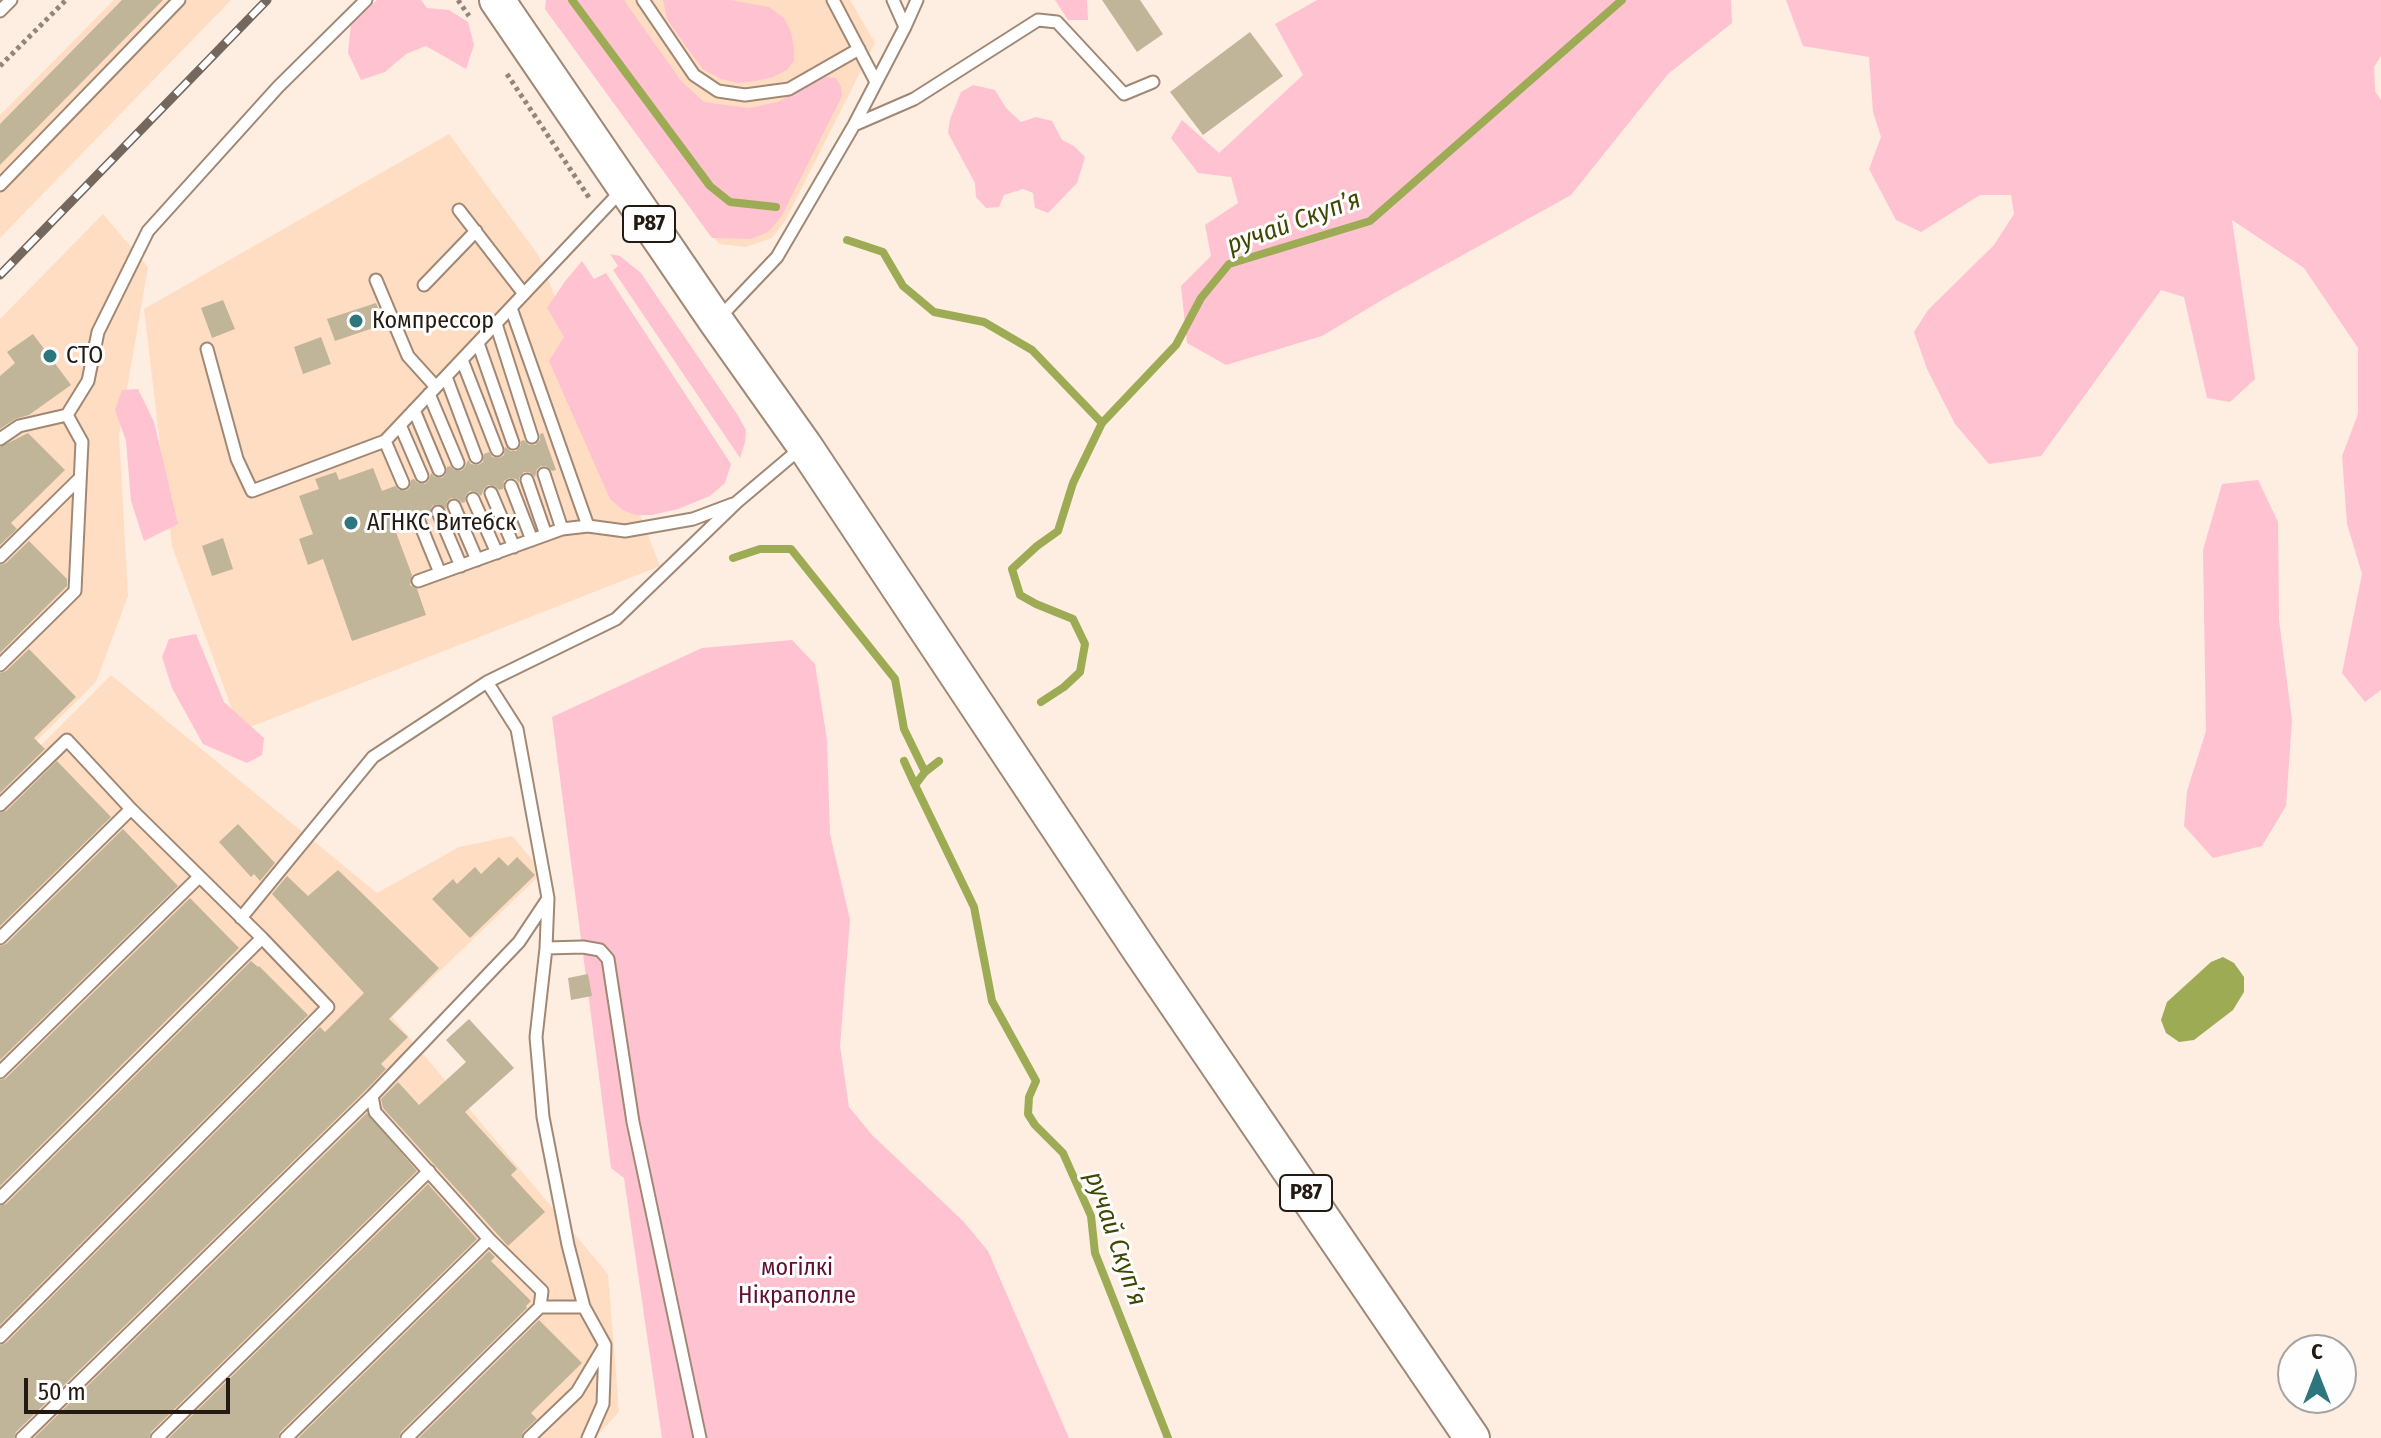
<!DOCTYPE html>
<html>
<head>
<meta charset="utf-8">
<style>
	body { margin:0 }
	#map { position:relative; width:2381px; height:1438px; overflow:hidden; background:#feede1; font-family:"Fira Sans Condensed",sans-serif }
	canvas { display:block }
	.north { position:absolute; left:2277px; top:1334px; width:80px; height:80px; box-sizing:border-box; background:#fefefe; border:2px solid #a6a3a0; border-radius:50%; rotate:0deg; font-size:22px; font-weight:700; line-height:32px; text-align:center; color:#231a12 }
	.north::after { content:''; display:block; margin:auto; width:28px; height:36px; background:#2d767d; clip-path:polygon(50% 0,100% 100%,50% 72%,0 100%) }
	.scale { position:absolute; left:24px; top:1378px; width:206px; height:36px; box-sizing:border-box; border:4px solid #231a12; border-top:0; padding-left:10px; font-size:24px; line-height:28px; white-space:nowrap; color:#231a12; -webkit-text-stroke:6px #fefefe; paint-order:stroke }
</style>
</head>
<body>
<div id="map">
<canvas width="2381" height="1438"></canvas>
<div class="north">С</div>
<div class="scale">50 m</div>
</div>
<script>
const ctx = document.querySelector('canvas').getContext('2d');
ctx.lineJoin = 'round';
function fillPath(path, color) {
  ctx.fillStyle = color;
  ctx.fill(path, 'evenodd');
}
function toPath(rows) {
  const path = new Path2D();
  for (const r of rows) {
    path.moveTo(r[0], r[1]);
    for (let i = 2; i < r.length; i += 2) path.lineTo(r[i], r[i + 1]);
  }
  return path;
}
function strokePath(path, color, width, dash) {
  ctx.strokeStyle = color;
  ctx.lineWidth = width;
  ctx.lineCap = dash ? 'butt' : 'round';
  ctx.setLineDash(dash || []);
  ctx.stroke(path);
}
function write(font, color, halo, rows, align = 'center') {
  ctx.font = font + ' "Fira Sans Condensed",sans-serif';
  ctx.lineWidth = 6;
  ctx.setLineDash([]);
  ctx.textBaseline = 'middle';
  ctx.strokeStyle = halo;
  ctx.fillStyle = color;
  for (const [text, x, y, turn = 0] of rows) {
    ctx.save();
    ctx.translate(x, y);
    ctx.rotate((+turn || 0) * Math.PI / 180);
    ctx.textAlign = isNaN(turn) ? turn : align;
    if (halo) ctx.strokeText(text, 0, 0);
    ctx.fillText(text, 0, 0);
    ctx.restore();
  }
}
const built = toPath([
	[114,0,231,0,0,238,0,115],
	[546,0,850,0,875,43,785,221,772,238,746,247,719,244,551,11],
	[449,134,539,256,660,566,240,731,172,546,144,309],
	[103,214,148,267,119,435,128,596,96,682,0,777,0,319],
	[111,675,377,893,459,847,512,836,543,872,392,1017,608,1274,619,1412,595,1438,0,1438,0,786]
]);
const green = toPath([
	[377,0,421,0,427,8,449,10,468,22,474,45,466,69,426,46,406,54,385,72,361,80,348,53,351,24],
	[546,0,624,0,681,81,704,102,749,108,778,102,823,77,836,78,841,87,842,96,781,217,768,232,751,239,712,238,545,9],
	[663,0,730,0,769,7,784,18,791,32,794,49,794,61,787,70,773,77,756,81,738,83,721,79,704,70,687,48,667,19],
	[1055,0,1087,0,1088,20,1068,20],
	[1317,0,1731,0,1732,23,1668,74,1571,195,1387,297,1322,336,1226,365,1187,343,1181,286,1211,256,1205,225,1238,203,1231,177,1198,173,1171,138,1182,120,1219,153,1303,75,1275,24],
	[1786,0,2381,0,2381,56,2374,67,2375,91,2381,100,2381,690,2365,702,2342,673,2362,574,2347,524,2342,456,2358,414,2358,348,2304,268,2232,220,2255,379,2230,402,2207,398,2184,297,2161,290,2041,456,1989,464,1955,424,1927,369,1914,332,1928,310,1994,245,2014,214,2011,195,1980,195,1921,232,1896,220,1869,169,1881,137,1873,112,1869,57,1803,46],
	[973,85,995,90,1006,108,1021,122,1036,117,1052,121,1062,140,1074,146,1085,157,1077,183,1048,213,1035,208,1033,193,1023,189,1004,195,999,207,986,208,976,197,975,183,948,133,950,119,961,92],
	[610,254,620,256,641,273,737,414,746,430,745,442,740,458,613,270,618,266],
	[582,261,594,279,606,273,731,464,725,483,710,496,678,509,652,515,635,515,623,510,610,499,549,361,564,337,547,308,566,280],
	[138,389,154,422,178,524,144,541,131,501,126,441,115,410,122,390],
	[2258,480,2278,522,2279,620,2292,720,2286,806,2262,846,2213,858,2184,826,2187,791,2206,731,2203,550,2222,484],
	[196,634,224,702,264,738,262,755,247,763,203,744,172,688,162,657,169,639],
	[792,640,815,664,827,740,830,834,850,920,840,1046,849,1107,872,1135,963,1221,988,1251,1069,1438,662,1438,624,1178,611,1168,552,717,702,648]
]);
const water = toPath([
	[2223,957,2234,963,2244,977,2244,992,2233,1010,2194,1040,2179,1042,2166,1033,2161,1020,2167,1002,2211,962]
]);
const stream = toPath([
	[572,0,710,186,730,202,776,207],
	[847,240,883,252,903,286,934,312,984,322,1032,350,1102,423],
	[733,558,760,549,791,549,895,679,904,729,925,772],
	[1041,702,1064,687,1080,672,1085,644,1073,619,1036,604,1020,595,1012,569,1037,546,1058,531,1073,483,1102,423,1176,345,1201,298,1229,264,1370,221,1622,0],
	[904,761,915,785],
	[939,761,925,772,915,785,974,907,992,1001,1036,1081,1029,1097,1028,1114,1035,1125,1063,1153,1091,1216,1095,1253,1168,1438]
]);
const building = toPath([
	[122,0,163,0,0,165,0,124],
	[1102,0,1140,0,1163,34,1137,52],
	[1250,32,1283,76,1203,135,1170,92],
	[223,300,235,329,212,338,201,308],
	[376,303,385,324,335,341,327,319],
	[33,334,71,385,29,415,15,419,0,429,0,376,15,363,7,352],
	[321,337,331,364,303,374,294,347],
	[28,433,65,470,11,523,17,529,0,545,0,447],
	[543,433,556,470,552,471,546,466,541,466,537,469,535,477,529,472,524,472,519,478,519,483,516,479,509,478,504,481,503,489,499,490,495,486,488,485,484,489,481,496,477,492,470,491,466,495,465,502,462,503,458,499,451,498,447,502,446,509,438,504,432,506,430,515,426,516,423,512,416,511,411,514,410,522,394,527,412,575,410,585,417,589,426,615,352,641,323,559,308,565,299,539,313,534,299,496,319,489,315,479,336,472,339,480,373,468,382,491,395,486,399,490,406,491,410,487,411,480,414,479,418,483,425,484,429,480,431,473,435,477,442,478,446,474,447,467,450,466,454,470,461,471,465,467,468,460,471,464,478,465,483,462,484,454,489,452,492,457,499,458,504,455,505,447,511,451,516,451,521,445,521,441,524,440,529,445,535,445,540,440,540,434],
	[223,538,233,569,212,576,202,546],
	[29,541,67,579,67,586,0,653,0,565,6,563],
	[29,649,76,697,34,738,45,749,0,793,0,673,6,671],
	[57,761,111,817,0,926,0,813,6,811],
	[238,824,275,863,260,881,254,874,251,877,219,842],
	[123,829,178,886,0,1060,0,946,6,944],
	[499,857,508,866,517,857,535,875,470,938,432,899,453,879,457,884,475,867,481,874],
	[338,870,439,968,389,1019,408,1037,381,1064,386,1069,366,1090,16,1432,14,1438,0,1438,0,1345,6,1343,320,1027,325,1032,364,993,272,894,287,876,308,896],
	[190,898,239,948,0,1186,0,1080,6,1078],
	[251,961,258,967,259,966,308,1015,0,1325,0,1206,6,1204],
	[588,974,592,996,571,1000,568,978],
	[469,1019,514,1068,465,1112,517,1169,511,1175,545,1212,508,1246,383,1108,381,1099,398,1082,419,1105,466,1062,446,1040],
	[367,1113,417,1171,151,1432,149,1438,34,1438],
	[428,1184,477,1239,280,1432,278,1438,169,1438],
	[489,1251,495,1257,491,1261,531,1301,526,1306,527,1308,401,1432,399,1438,298,1438],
	[539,1320,582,1363,531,1413,537,1419,523,1432,521,1438,419,1438]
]);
const path = toPath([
	[458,0,469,16],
	[0,66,66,0],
	[507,74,590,199]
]);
const service = toPath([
	[643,0,694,75,718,91,745,95,789,89,859,49],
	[833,0,876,82],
	[893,0,905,27],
	[0,11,11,0],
	[854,125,914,99,1038,20,1057,22,1124,94,1153,82],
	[0,185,179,0],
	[459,210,524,294],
	[376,280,408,356,436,387],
	[424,285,476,231],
	[511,308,588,526,625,531,693,519,733,504],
	[720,317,777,257,854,125,905,27,917,0],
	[496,324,532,437],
	[478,343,513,443],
	[207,349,237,459,252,491,385,441,622,190],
	[462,360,497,450],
	[446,377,476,457],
	[429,394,458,463],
	[414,410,439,470],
	[400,425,422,476],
	[0,439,19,426,67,415,88,381,98,332,148,231,278,87,366,0],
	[385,441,403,483],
	[544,474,562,529],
	[527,480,546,535],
	[511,486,532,540],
	[491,493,514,547],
	[473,499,497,553],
	[454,506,477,560],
	[438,512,461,566],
	[418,519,440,573],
	[0,557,79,479],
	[418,581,562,529,588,526],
	[0,665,75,591,82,442,67,415],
	[487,682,517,729,548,898,546,948,536,1037,543,1117,568,1245,584,1307,605,1345,603,1404,588,1438],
	[0,805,67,740,131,809,262,938,328,1007,0,1337],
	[241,918,373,757,487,682,616,619,737,502,801,448],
	[0,938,131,809],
	[546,948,583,947,600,950,608,959,633,1122,700,1438],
	[0,1072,199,877],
	[0,1198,262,938],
	[540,1307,584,1307],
	[22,1438,372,1096],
	[157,1438,429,1171],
	[286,1438,489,1239],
	[407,1438,540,1307,542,1291,489,1239,375,1112,372,1096,519,942,547,900],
	[529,1438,577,1392,605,1345]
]);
const primary = toPath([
	[497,0,716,321,804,445,1139,949,1472,1438]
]);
const rail = toPath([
	[0,275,267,0]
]);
const markers = [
	[356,321,8,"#2d767d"],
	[50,356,8,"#2d767d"],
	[351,523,8,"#2d767d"]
];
const shields = [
	[649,224,52],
	[1306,1193,52]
];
const shieldNames = [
	["Р87",649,224],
	["Р87",1306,1193]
];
const poiNames = [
	["Компрессор",372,321],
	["СТО",66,356],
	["АГНКС Витебск",367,523]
];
const parkNames = [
	["могілкі",797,1268],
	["Нікраполле",797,1296]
];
const waterNames = [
	["ручай Скупʼя",1294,223,-20],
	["ручай Скупʼя",1115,1239,71]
];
fillPath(built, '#ffddc3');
fillPath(green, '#ffc2d1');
fillPath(water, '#9dac54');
strokePath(stream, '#9dac54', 8);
fillPath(building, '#c1b599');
strokePath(service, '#a18875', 15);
strokePath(primary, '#a18875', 38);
strokePath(path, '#92857b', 5, [4, 4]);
strokePath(service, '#fff', 11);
strokePath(primary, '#fff', 34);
strokePath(rail, '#74685e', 9);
strokePath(rail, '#fefefe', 6, [18]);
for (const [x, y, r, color] of markers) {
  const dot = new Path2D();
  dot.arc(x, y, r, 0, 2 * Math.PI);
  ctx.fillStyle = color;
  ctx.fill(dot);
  strokePath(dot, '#fefefe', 3);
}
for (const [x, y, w] of shields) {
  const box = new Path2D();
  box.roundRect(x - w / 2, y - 18, w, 36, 6);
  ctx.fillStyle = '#fefefe';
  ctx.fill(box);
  strokePath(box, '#231a12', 2);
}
write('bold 22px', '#231a12', null, shieldNames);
write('24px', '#231a12', '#fefefe', poiNames, 'left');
write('24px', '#601031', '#fefefe', parkNames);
write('italic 26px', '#3f4802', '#fefefe', waterNames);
</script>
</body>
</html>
